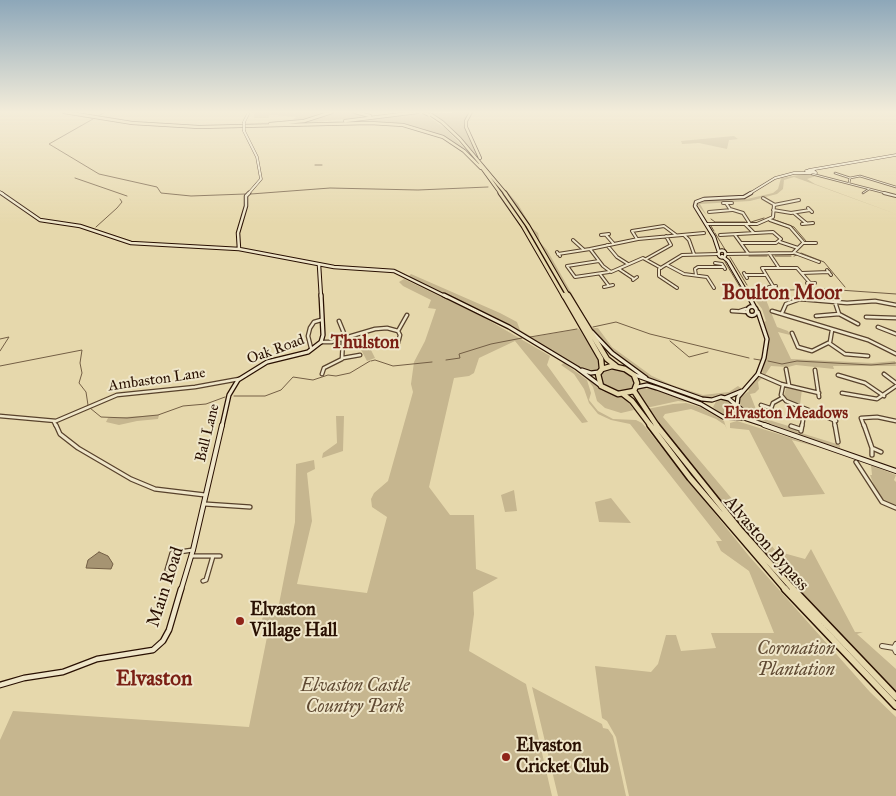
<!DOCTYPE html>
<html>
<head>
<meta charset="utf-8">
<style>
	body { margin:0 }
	canvas { display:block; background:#e6d8ac }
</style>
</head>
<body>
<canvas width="896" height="796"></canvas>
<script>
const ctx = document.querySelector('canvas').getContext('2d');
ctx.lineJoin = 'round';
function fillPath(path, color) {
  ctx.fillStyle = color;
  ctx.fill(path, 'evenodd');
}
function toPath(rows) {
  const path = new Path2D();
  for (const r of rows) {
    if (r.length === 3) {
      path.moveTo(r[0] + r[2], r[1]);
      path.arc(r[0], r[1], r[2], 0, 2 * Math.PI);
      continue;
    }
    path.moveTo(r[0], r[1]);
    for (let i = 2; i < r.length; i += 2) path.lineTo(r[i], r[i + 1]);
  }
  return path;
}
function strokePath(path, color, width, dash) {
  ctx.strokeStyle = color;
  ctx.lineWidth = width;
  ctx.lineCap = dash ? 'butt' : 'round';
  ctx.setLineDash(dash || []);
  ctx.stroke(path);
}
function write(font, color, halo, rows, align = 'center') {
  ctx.font = font + ' "IM FELL Great Primer",serif';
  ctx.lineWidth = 4;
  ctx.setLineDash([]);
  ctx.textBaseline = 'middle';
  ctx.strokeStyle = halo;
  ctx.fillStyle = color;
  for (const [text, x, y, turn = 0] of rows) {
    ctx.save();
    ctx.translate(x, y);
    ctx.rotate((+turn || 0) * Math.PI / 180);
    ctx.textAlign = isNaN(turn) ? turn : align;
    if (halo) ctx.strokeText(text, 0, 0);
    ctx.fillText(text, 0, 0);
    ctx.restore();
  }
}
const green = toPath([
	[250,112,330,112,305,120,245,124,291,120,297,117,270,115,268,118,254,118,254,114],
	[334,112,354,112,371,117,276,125,305,121],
	[470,112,465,119,465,128,478,157,447,124,429,113],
	[423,113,445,128,470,154,444,137,421,128,388,122,343,123],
	[734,136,738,139,729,140,727,149,699,143,682,144,681,141],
	[805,174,816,176,807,179,815,184,896,214,794,177,784,180,783,189,777,194,750,201,700,204,707,216,697,204,704,200,747,199,773,193,778,189,781,178],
	[504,188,518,204,532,228,538,233,540,242,547,250,585,317,593,328,598,328,612,347,652,376,672,385,703,395,729,392,738,386,742,389,727,396,703,398,652,380,617,356,601,341,585,319],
	[411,274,500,313,517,322,520,330,532,337,579,329,597,357,600,363,599,368,592,372,583,369,505,324,434,290,409,276],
	[404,279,483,317,550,356,547,365,588,422,582,423,515,341,479,358,474,373,469,376,454,378,429,487,450,515,474,515,476,569,498,578,473,592,474,614,469,651,526,684,552,796,0,796,0,740,13,711,249,727,269,627,261,627,264,608,272,608,273,605,279,604,295,522,296,464,314,460,315,469,307,473,312,521,297,584,367,593,387,517,372,507,371,499,374,493,388,481,413,392,411,384,414,362,425,341,436,309,428,308,431,300,403,286,399,282],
	[762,290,777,327,788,331,790,335,778,332,791,359,872,363,895,361,896,366,833,366,834,369,796,365,788,367,771,366,765,375,762,372,768,349,764,322,766,321,762,309,749,292],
	[353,338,357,343,366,340,375,358,367,361,358,344,346,348,346,340],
	[564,363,587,380,591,393,589,400,598,411,613,419,636,420,642,423,749,556,870,692,896,717,896,796,629,796,616,737,607,721,602,718,595,666,651,672,658,664,666,635,676,635,681,651,716,648,711,633,774,633,749,571,721,551,716,541,722,541,630,424,611,420,598,414,589,403,584,389,574,374,561,365],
	[615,368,623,370,633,376,634,386,630,390,619,392,603,384,600,378,602,372],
	[586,377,602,391,625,398,634,410,621,413,605,408,597,401,593,387],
	[757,378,762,378,758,382,759,389,755,393,750,394,759,417,795,428,798,432,840,445,840,448,777,428,754,418,741,408,739,398,749,391,748,389],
	[787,386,802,389,800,405,788,400,784,395],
	[640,388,654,389,695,403,678,401,646,408,637,393],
	[717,400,727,400,734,404,737,411,736,414,730,416,720,414,713,407],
	[686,403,700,407,724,421,727,430,725,425,716,419,691,409,665,414,663,417,776,551,805,559,811,549,855,632,863,632,857,634,896,669,896,692,788,580,786,574,777,564,770,560,700,480,647,409,673,404],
	[159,415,158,419,137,421,119,425,106,422,108,418],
	[336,416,344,416,343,451,322,458,323,453,337,443],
	[737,421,836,452,792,440,825,494,783,497,749,430,730,428,730,423],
	[871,465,896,475,894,480,896,482,896,506,883,500,875,488,870,475,872,475],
	[514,490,517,511,505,512,501,495],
	[611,498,631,523,599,522,595,502],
	[532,687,602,724,603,728,608,729,613,736,626,796,558,796]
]);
const water = toPath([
	[99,552,108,556,113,564,111,569,86,568,88,560,99,552]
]);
const stream = toPath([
	[100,115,105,112],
	[93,119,49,144,99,174,157,187,161,193,191,196,245,194],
	[315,165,322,165],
	[75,178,127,196],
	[251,194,330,188,418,190,488,187],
	[711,219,715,222,745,222],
	[775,220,794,227,806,241],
	[751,222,764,218],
	[711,226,714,231],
	[96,227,117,208,122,202,120,199],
	[715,233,726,251],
	[801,253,824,262,845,287],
	[749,256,767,256],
	[775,256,791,256],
	[794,256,797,255],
	[730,257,747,285],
	[725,262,740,287],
	[749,288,750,291],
	[789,290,825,289,896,294],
	[758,291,784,290],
	[593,327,616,322,650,334,749,358],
	[530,337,577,329],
	[0,339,9,337,0,351],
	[670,341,689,357,708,352],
	[754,359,760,360],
	[446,360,460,358,459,354,491,344,522,338],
	[371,361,375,360,393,366,432,362],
	[768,361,782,364,797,361,871,365,896,363],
	[0,366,82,350,80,363,82,373,79,383,86,392,88,405],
	[234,396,265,396,281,390,293,377,313,380,328,375,336,376,350,373,370,361],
	[90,408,101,417,127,418,158,415,183,406,206,404,225,397]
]);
const streetFar4 = toPath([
	[835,173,850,178],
	[812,174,889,194],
	[849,183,850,178,860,176,896,187],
	[863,193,869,189]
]);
const streetFar3 = toPath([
	[884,193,896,196],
	[763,198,775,205],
	[723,203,732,203],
	[726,203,730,209,743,213,750,224],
	[808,208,812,212],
	[773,210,791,213,810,210],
	[709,212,732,210],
	[794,213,806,223],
	[770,220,790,227,804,243],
	[707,224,757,224,773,217,774,205,799,200],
	[745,224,754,233],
	[802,224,813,223],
	[601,235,609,234],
	[606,235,613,243],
	[684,235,689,240,694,254],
	[720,235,773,232,781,239,776,243,741,243],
	[735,235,748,253],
	[637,239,632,231,664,226,676,235],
	[573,240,583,249],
	[780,242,798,248],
	[607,245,617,257,628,264],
	[557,252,560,256],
	[769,253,779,268],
	[795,253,819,262],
	[558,254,590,249],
	[727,254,793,253,803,243,816,243],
	[646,259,671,245,666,236],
	[599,261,567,266,575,277,609,272],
	[715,263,722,264,725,269],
	[667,265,684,274,707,277,714,288],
	[661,268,643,258,611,272,603,266,590,249,638,239,704,233],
	[619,269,634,279],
	[827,270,831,275],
	[744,273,747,278],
	[802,273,829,272],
	[600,274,609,286],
	[696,275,695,269,698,267,724,267],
	[745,275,766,275],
	[633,280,637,277],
	[807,283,815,283],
	[773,286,762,268,797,268,810,283],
	[604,287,613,285],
	[769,287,776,286],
	[677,288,659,276,659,269,682,255,718,254]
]);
const streetFar2 = toPath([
	[732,311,748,312],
	[740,311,746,309],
	[772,311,868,340,896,354],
	[782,313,786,304,800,299,847,303,875,301,896,305],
	[839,314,858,324],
	[816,316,839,314,835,302],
	[866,317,896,318],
	[339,321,346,338],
	[878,327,896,334],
	[398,331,407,315],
	[792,333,798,347,812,351,830,342,832,330],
	[321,342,331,342,375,329,387,328,398,331,400,335,398,343,391,346],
	[829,343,845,354,868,356],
	[311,348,308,336,310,328,314,322,321,320],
	[343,358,360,355],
	[786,369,789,385],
	[815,370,819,397],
	[322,374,324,368,342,359,343,339],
	[758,374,781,384,819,393],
	[884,374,896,383],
	[838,375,865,383,884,396],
	[783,385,781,395,786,401,836,421],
	[842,393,877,399,896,386],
	[761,405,770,408],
	[770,411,773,403,782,398],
	[0,416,56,421,117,395,195,387,239,379],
	[834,420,835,426],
	[54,422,56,426],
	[802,426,804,414,808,410],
	[864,426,861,418,877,417,896,421]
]);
const streetFar1 = toPath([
	[56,425,60,434,78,448,131,479,155,489,205,495],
	[835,425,838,442],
	[864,425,872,448,872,455],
	[791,426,800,429],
	[801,431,802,425],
	[872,448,881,452],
	[856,462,882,502,896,508],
	[205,504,250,507],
	[192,556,220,556],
	[167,570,172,553,193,550],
	[203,581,206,580,213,556]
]);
const street = toPath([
	[896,644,894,648,896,652],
	[882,646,894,648]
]);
const secondaryFar4 = toPath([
	[244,122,249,112],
	[244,131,257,157,261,179,248,194],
	[809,170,896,155],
	[811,170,814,171,816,173,806,171,811,170],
	[0,192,3,194],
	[749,194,775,178,794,173,811,173]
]);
const secondaryFar3 = toPath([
	[1,193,40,220,80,226,131,243,239,249,334,267,394,271,447,297],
	[239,249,238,233,246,206,246,196,249,193],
	[722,254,3.5],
	[719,252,714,237,695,206,696,202,704,199,744,197,751,193],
	[722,256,728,261,749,297],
	[319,265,321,297]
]);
const secondaryFar2 = toPath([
	[444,295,509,327,577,368,601,386],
	[748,295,755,308],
	[752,311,4.5],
	[592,332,612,353,646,378],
	[582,370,591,373,599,372],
	[635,375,702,399,712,400,721,397,729,399,755,421],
	[637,387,647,385,657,388,701,404,723,417,744,418,768,426],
	[725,398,742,391],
	[737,405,738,397,758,374,764,358,767,339,758,312],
	[222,426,229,395,238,380,267,362,308,352,321,342,323,335,321,295]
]);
const secondaryFar1 = toPath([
	[764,425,896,471],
	[181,590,193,550,222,425]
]);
const secondary = toPath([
	[0,685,24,678,63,672,97,659,153,650,163,641,169,630,181,589]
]);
const highwayFar4 = toPath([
	[64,112,132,123,199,127,370,123,403,125,443,137,464,151,481,168],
	[355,112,370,116],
	[427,112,442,122,460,139,506,194],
	[471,112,466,121,466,127,480,158],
	[345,121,418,112],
	[270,124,304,121,332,112],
	[480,165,501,194]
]);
const highwayFar3 = toPath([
	[500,193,523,226,564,297],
	[505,193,528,226,569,297]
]);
const highwayFar2 = toPath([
	[564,295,601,359,602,369],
	[568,295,607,359,616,366],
	[612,366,625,369,634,375,637,383,634,391,618,394,601,386,598,374,602,369,612,366],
	[634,391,657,426],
	[623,394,632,401,651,426]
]);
const highwayFar1 = toPath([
	[650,425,690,478,786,590],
	[656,425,741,531,794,590]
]);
const highway = toPath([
	[785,589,896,706],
	[793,589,896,697]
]);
const secondaryBridge = toPath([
	[244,122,244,131]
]);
const highwayBridge = toPath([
	[423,112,429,115]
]);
const markers = [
	[240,621,5,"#8f2418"],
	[506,757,5,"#8f2418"]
];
const streetNames = [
	["Oak Road",276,350,-20],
	["Ambaston Lane",157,380,-8],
	["Ball Lane",208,433,-76]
];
const neighbourhoodNames = [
	["Elvaston Meadows",786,414]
];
const quarterNames = [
	["Thulston",365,344]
];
const nearStreetnames = [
	["Alvaston Bypass",766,544,49],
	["Main Road",166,587,-72]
];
const nearPoinames = [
	["Elvaston",250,611],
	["Village Hall",250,632],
	["Elvaston",516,747],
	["Cricket Club",516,768]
];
const nearParknames = [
	["Coronation",796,650],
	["Plantation",796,671],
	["Elvaston Castle",355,687],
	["Country Park",355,708]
];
const districtNames = [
	["Boulton Moor",782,294]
];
const nearQuarternames = [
	["Elvaston",154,680]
];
fillPath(green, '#c6b68f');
fillPath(water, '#a69472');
strokePath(water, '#745f45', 1);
strokePath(stream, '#745f45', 1);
strokePath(streetFar4, '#58422c', 2.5);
strokePath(streetFar3, '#58422c', 4);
strokePath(streetFar2, '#58422c', 5);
strokePath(streetFar1, '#58422c', 5.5);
strokePath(street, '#58422c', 6);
strokePath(secondaryFar4, '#291002', 3);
strokePath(secondaryFar3, '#291002', 4.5);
strokePath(secondaryFar2, '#291002', 5.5);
strokePath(secondaryFar1, '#291002', 6);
strokePath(secondary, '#291002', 7);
strokePath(highwayFar4, '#291002', 4);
strokePath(highwayFar3, '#291002', 5);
strokePath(highwayFar2, '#291002', 7);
strokePath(highwayFar1, '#291002', 8);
strokePath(highway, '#291002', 9);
strokePath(streetFar4, '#efe6c9', 1);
strokePath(streetFar3, '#efe6c9', 2);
strokePath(streetFar2, '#efe6c9', 2.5);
strokePath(streetFar1, '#efe6c9', 3);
strokePath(street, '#efe6c9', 4);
strokePath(secondaryFar4, '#efe6c9', 2);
strokePath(secondaryFar3, '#efe6c9', 2.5);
strokePath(secondaryFar2, '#efe6c9', 3);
strokePath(secondaryFar1, '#efe6c9', 4);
strokePath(secondary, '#efe6c9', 4.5);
strokePath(highwayFar4, '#e6d8ac', 2.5);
strokePath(highwayFar3, '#e6d8ac', 3);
strokePath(highwayFar2, '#e6d8ac', 4.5);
strokePath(highwayFar1, '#e6d8ac', 5);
strokePath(highway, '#e6d8ac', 6);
strokePath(secondaryBridge, '#291002', 3, []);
strokePath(highwayBridge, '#291002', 4, []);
strokePath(secondaryBridge, '#efe6c9', 2);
strokePath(highwayBridge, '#e6d8ac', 2.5);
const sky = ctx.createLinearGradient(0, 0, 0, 224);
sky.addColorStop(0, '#8da7b9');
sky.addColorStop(0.5, '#f4edda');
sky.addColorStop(1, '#f4edda00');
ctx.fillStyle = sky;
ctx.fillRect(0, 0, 896, 224);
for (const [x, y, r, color] of markers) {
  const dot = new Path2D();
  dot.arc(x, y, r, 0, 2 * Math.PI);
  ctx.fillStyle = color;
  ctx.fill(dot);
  strokePath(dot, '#efe6c9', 2);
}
write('15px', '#291002', '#efe6c9', streetNames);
write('bold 16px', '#7a1f14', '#efe6c9', neighbourhoodNames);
write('bold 18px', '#7a1f14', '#efe6c9', quarterNames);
write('18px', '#291002', '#efe6c9', nearStreetnames);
write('bold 18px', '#291002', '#efe6c9', nearPoinames, 'left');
write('italic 18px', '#604a33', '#efe6c9', nearParknames);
write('bold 20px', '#7a1f14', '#efe6c9', districtNames);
write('bold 21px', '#7a1f14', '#efe6c9', nearQuarternames);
</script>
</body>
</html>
